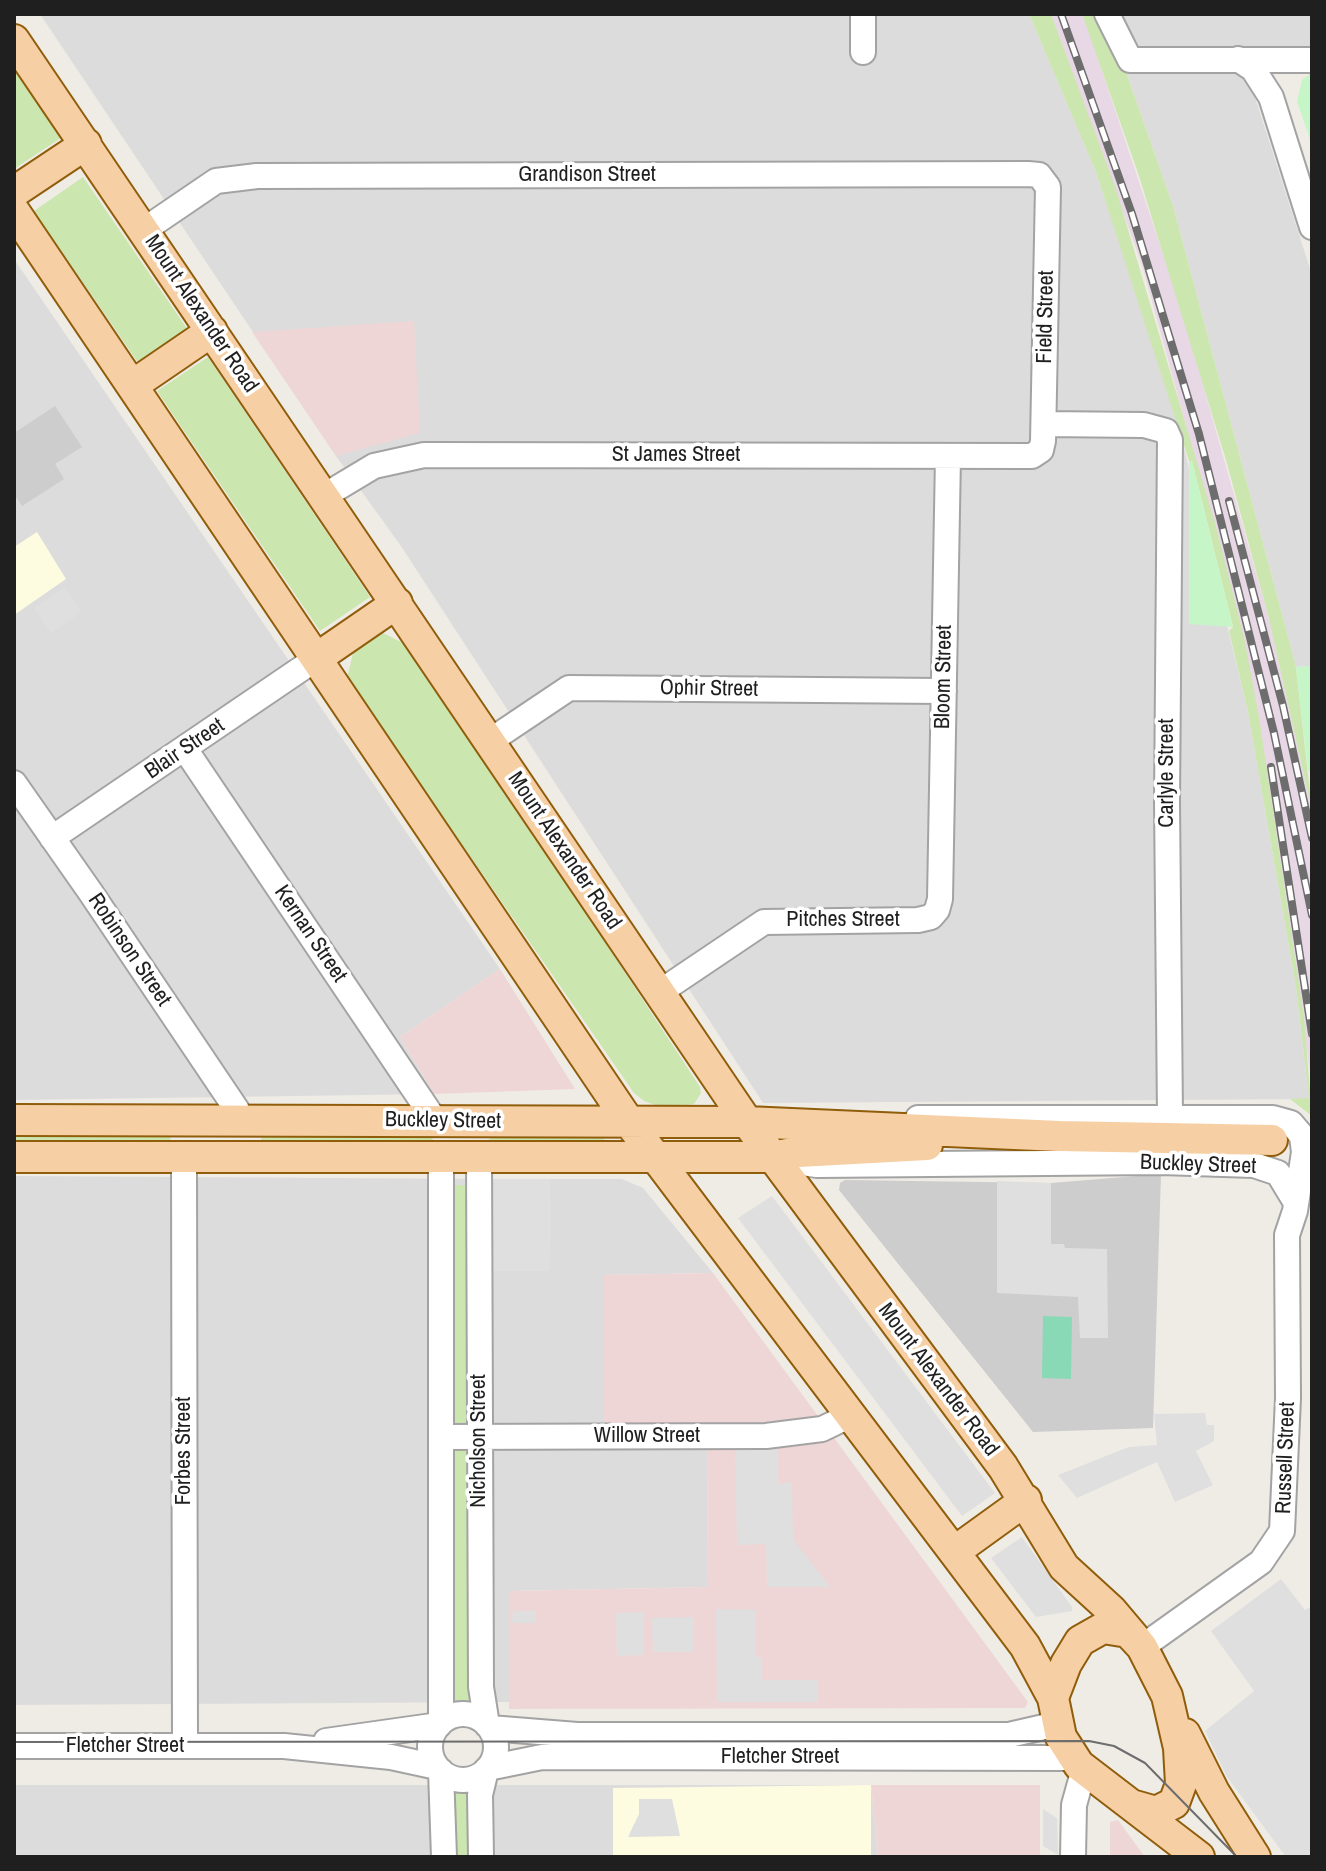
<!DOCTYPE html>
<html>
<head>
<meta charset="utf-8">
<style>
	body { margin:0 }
	#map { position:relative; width:1326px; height:1871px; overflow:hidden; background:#efece6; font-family:"Archivo Narrow",sans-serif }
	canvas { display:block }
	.frame { position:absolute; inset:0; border:16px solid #1f1f1f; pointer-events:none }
</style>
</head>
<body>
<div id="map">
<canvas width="1326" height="1871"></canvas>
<div class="frame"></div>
</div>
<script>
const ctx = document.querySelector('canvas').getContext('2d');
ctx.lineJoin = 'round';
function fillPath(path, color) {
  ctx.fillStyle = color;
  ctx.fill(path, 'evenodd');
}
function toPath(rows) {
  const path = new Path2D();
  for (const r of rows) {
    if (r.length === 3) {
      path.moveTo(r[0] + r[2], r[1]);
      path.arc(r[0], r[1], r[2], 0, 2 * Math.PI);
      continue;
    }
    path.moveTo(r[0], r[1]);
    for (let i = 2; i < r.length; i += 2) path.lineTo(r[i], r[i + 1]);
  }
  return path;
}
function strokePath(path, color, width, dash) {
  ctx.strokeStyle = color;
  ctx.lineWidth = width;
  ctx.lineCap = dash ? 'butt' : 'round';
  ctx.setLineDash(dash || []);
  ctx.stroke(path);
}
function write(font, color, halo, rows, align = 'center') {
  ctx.font = font + ' "Archivo Narrow",sans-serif';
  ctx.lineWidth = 7;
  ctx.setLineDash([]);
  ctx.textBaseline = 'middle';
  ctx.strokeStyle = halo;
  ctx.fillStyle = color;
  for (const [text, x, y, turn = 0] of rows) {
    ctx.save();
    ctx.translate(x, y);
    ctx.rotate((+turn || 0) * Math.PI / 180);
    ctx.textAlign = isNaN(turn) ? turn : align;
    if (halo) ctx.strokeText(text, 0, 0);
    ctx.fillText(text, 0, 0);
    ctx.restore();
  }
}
const residential = toPath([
	[40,14,1029,14,1096,172,1177,419,1248,712,1296,987,1309,1099,763,1103,401,546,336,456],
	[1118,14,1312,14,1312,50,1135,52],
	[1125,69,1238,72,1252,88,1312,275,1312,666,1296,667,1173,206],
	[14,259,500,969,400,1037,434,1094,14,1100],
	[14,1176,487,1179,549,1271,550,1179,622,1179,643,1188,713,1273,604,1275,707,1437,708,1587,509,1591,509,1702,14,1705],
	[14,1785,871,1785,878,1857,14,1857]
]);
const commercial = toPath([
	[414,321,420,433,336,456,252,332],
	[500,969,575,1089,434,1094,400,1037],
	[713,1273,1028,1702,1025,1708,509,1709,509,1591,708,1587,707,1437,604,1436,604,1275],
	[871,1785,1040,1785,1040,1857,878,1857],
	[1118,1820,1145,1857,1110,1857,1110,1822]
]);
const industrial = toPath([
	[1051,14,1082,14,1091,38,1182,311,1268,615,1312,811,1312,1084,1244,637,1142,265]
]);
const education = toPath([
	[37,532,66,579,14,615,14,547],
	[871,1785,871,1857,613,1857,613,1788]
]);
const religious = toPath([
	[55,406,82,447,55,464,64,479,22,506,14,494,14,433],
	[1161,1174,1153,1428,1033,1432,839,1190,840,1183,845,1180,1051,1183]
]);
const grass = toPath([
	[1029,14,1051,14,1116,189,1215,523,1244,637,1259,717,1304,1018,1312,1116,1290,1099,1309,1098,1296,987,1248,712,1229,631,1233,627,1192,461,1189,461,1096,172],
	[1082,14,1100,14,1125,69,1173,206,1296,667,1312,811,1268,615,1226,460,1139,176],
	[14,68,61,138,14,169],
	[83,177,188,330,139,364,34,211],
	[208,357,370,597,320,631,157,391],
	[379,631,411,647,700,1087,701,1093,694,1104,664,1108,644,1101,634,1093,347,678,355,645],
	[14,1128,170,1134,171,1143,14,1148],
	[261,1131,432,1133,433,1142,270,1149,261,1141],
	[600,1133,609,1146,489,1145,488,1140,496,1134],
	[446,1185,465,1185,468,1414,465,1427,457,1428,451,1419],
	[463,1444,471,1451,473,1699,462,1707,456,1705,451,1697,448,1458,455,1445],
	[464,1786,470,1788,473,1857,451,1857,451,1793]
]);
const park = toPath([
	[1312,72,1312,145,1297,102,1302,80],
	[1189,461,1192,461,1233,627,1189,624],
	[1312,666,1312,770,1308,771,1296,667]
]);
const pitch = toPath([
	[1043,1316,1072,1317,1071,1379,1042,1378]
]);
const parking = toPath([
	[65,587,82,612,51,633,34,608],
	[487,1179,550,1179,549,1271,486,1271],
	[997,1181,1051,1183,1051,1244,1064,1244,1065,1248,1107,1249,1108,1338,1080,1338,1078,1297,997,1293],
	[772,1196,995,1493,962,1516,738,1218],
	[1205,1413,1207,1425,1214,1425,1214,1441,1196,1451,1213,1485,1175,1502,1157,1462,1077,1498,1058,1475,1129,1447,1157,1445,1154,1414],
	[735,1442,778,1442,778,1484,792,1482,793,1539,830,1587,767,1587,766,1544,737,1545],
	[1022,1537,1072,1607,1072,1611,1036,1617,991,1558],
	[1281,1579,1305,1610,1312,1606,1312,1857,1286,1857,1227,1777,1205,1731,1254,1691,1211,1631],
	[716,1609,756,1610,756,1657,762,1658,762,1680,818,1680,818,1702,717,1702],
	[513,1611,536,1611,536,1623,512,1623],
	[643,1612,644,1655,617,1656,616,1613],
	[694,1617,694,1652,653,1652,652,1618],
	[639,1799,672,1799,680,1836,628,1837,639,1814],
	[1043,1809,1057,1818,1058,1855,1043,1846]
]);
const minor = toPath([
	[863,14,863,52],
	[1107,14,1130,60,1312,60],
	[1238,59,1253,69,1271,97,1312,227],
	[144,230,216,181,257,176,1028,174,1039,175,1048,187,1043,441,1041,450,1032,456,424,455,374,466,324,496],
	[1044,424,1144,425,1166,431,1170,440,1167,801,1170,1116],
	[490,741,569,688,944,691],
	[185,749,434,1119],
	[14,783,91,893,237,1110,239,1120],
	[52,838,317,658],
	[660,992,764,922,918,920,931,917,937,910,940,899,948,456],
	[918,1118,1273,1118,1291,1123,1302,1136,1304,1152,1295,1211,1287,1235,1288,1398,1282,1531,1261,1562,1142,1647],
	[184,1156,185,1746],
	[441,1156,441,1722],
	[479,1156,481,1687,487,1725],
	[795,1162,817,1165,1161,1162,1254,1165,1278,1173,1295,1201],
	[442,1437,766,1436,822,1429,849,1416],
	[463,1747,33],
	[490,1728,577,1735,1009,1735,1057,1724],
	[326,1741,439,1725],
	[14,1746,284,1746,391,1757,437,1767],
	[488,1768,542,1757,1073,1758],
	[441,1771,444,1857],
	[481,1857,480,1795,486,1770],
	[1073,1857,1074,1805,1084,1769]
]);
const major = toPath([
	[14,40,747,1122,1003,1467,1064,1567,1111,1610,1138,1642],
	[14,192,86,144],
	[14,211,629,1122,1025,1646,1053,1698],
	[133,385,212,331],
	[317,658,397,603],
	[14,1120,747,1122,1059,1136,1272,1140],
	[14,1157,772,1157,798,1152,927,1145],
	[954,1552,1026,1500],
	[1185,1734,1214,1792,1255,1857],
	[1135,1806,1156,1812,1174,1803,1181,1784,1179,1748,1167,1696,1142,1647,1128,1632,1103,1628,1080,1641,1066,1664,1053,1698,1061,1737,1079,1765,1199,1857]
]);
const tram = toPath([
	[14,1742,1089,1741,1114,1746,1145,1763,1237,1857]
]);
const rail = toPath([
	[1061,14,1132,214,1199,434,1274,733,1312,915],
	[1229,501,1283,706,1312,838],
	[1271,767,1312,1034]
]);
const streetNames = [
	["Grandison Street",587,175],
	["Mount Alexander Road",201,314,56],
	["Field Street",1046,317,-89],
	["St James Street",676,455],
	["Bloom Street",944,677,-89],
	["Ophir Street",709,689,1],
	["Blair Street",185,749,-34],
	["Carlyle Street",1167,773,-90],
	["Mount Alexander Road",564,851,56],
	["Pitches Street",843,920],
	["Kernan Street",310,934,56],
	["Robinson Street",129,950,56],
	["Buckley Street",443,1121,1],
	["Buckley Street",1198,1165,2],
	["Mount Alexander Road",938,1380,53],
	["Willow Street",647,1436],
	["Nicholson Street",479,1441,-90],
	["Forbes Street",184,1451,-90],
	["Russell Street",1286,1458,-88],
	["Fletcher Street",125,1746],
	["Fletcher Street",780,1757]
];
fillPath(residential, '#dddcdc');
fillPath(commercial, '#efd6d6');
fillPath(industrial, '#e8d8e5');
fillPath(education, '#fdfce1');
fillPath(religious, '#cdcdcd');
fillPath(grass, '#cce6af');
fillPath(park, '#c6f6c8');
fillPath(pitch, '#89d9b6');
fillPath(parking, '#dfdfdf');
strokePath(minor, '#a3a3a3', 28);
strokePath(major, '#905d0a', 34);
strokePath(minor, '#fff', 24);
strokePath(major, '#f6cfa4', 30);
strokePath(tram, '#6d6d6d', 2);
strokePath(rail, '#6d6d6d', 8);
strokePath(rail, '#fff', 5, [15]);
write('22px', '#1f1f1f', '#fff', streetNames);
</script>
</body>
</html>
